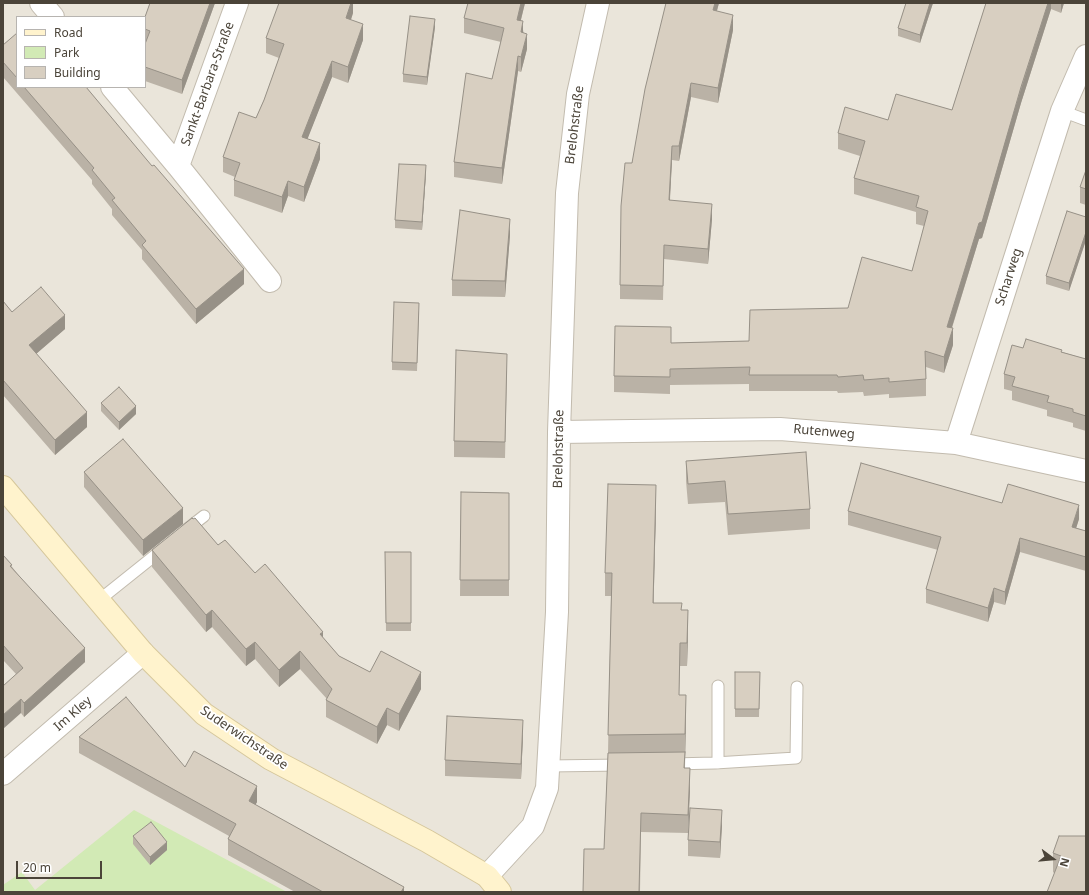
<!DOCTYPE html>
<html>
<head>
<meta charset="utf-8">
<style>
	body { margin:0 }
	#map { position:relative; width:1089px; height:895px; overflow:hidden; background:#f6f3ec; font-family:"Noto Sans",sans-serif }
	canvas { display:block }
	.frame { position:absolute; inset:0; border:4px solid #4b4439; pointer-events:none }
	.legend { position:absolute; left:16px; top:16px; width:130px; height:72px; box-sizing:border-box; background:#fff; border:1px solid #b7b4b0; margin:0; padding:5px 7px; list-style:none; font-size:12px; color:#4b4439 }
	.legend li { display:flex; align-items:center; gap:8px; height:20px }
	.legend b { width:20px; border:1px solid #b7b4b0 }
	.north { position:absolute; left:1033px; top:839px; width:40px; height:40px; -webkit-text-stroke:3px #fff; paint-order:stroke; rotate:106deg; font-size:11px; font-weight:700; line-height:16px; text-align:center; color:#4b4439 }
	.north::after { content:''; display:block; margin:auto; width:14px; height:18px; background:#4b4439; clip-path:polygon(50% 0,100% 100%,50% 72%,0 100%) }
	.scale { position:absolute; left:16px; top:861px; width:86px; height:18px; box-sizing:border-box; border:2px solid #4b4439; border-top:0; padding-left:5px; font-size:12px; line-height:14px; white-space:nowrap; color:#4b4439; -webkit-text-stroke:3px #fff; paint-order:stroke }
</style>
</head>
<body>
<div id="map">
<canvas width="1089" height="895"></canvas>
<div class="frame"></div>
<ul class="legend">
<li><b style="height:5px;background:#fff3cd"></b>Road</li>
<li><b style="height:11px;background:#d2eab5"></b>Park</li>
<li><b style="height:11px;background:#d8cfc1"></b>Building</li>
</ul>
<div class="north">N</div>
<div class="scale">20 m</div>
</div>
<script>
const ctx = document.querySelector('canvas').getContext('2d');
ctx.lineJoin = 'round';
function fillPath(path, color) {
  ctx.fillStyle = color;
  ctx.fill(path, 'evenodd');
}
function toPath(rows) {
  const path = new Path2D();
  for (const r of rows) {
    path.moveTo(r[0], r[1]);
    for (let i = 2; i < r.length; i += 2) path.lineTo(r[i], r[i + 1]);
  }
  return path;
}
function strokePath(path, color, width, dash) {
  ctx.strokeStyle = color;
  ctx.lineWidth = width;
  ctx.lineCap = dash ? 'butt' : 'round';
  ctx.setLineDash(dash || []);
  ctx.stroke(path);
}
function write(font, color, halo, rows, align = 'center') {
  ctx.font = font + ' "Noto Sans",sans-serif';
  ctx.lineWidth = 3.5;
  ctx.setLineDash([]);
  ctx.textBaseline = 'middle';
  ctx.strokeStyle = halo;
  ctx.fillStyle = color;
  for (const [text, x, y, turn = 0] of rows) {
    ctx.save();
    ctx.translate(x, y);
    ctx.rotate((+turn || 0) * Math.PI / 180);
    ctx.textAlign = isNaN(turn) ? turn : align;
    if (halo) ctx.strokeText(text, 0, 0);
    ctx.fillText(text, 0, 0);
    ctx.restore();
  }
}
const residential = toPath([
	[3,3,1086,3,1086,892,3,892],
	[17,17,145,17,145,87,17,87]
]);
const green = toPath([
	[134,810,287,892,3,892,3,885,22,872,35,890]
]);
const service = toPath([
	[1062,111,1086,120],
	[186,530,204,516],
	[98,601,163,549],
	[718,686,718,763],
	[671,764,715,763,796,758,797,687],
	[548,766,622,765]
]);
const minor = toPath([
	[41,3,53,17],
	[112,87,178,166,237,3],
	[178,166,270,281],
	[559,432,780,429,956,443,1086,471],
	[956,443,1062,111,1086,56],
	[3,774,143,653],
	[487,876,533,826,547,788,557,612,559,432,567,193,578,94,598,3]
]);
const secondary = toPath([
	[3,487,143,653,204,714,271,759,427,841,487,876,500,892]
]);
const wall = toPath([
	[150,3,215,3,182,94,145,81,145,17],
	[353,3,353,13,351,20,363,40,348,83,332,77,307,139,320,159,304,202,288,196,282,213,234,196,234,180,235,177,223,172,223,157,256,118,264,100,279,58,266,53,266,38],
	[525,3,521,20,527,49,521,72,518,71,502,184,454,177,454,162,492,79,501,42,464,33,464,18],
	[666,3,719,3,717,11,733,30,718,103,691,97,679,161,672,160,670,200,712,219,708,264,664,259,663,300,620,299,620,285,632,163],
	[906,3,933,3,920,43,898,36,898,28],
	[986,3,1064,3,1061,13,1051,9,1021,103,982,238,979,239,952,328,953,345,944,373,926,367,926,396,889,398,889,394,864,396,863,392,838,393,837,391,749,391,749,384,670,385,670,394,614,392,614,376,671,343,749,341,848,308,912,271,924,226,916,224,916,212,854,194,854,178,860,156,838,149,838,133,888,120,952,110],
	[435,27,427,85,403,82,403,74],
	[17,33,17,87,86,87,244,284,196,324,142,259,142,250,112,215,112,209,92,184,92,180,3,77,3,45],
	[1086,170,1086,205,1080,203,1080,187],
	[426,173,422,230,395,228,395,220],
	[1086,217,1086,240,1069,291,1046,284,1046,276],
	[510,235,505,297,452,296,452,280],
	[3,301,12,312,65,329,36,354,87,427,55,455,3,395],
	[419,311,417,371,392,370,392,362],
	[1023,348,1062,352,1086,359,1086,431,1073,427,1073,423,1047,416,1047,410,1012,400,1012,391,1004,389,1004,374],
	[507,370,505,458,454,457,454,441],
	[101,403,136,414,119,430,101,411],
	[686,461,810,509,810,529,728,535,725,502,688,504,686,481],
	[84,472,183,524,143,556,84,487],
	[461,492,509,493,509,596,460,596],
	[1002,503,1079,519,1076,528,1086,531,1086,571,1020,552,1005,605,994,602,988,622,926,603,926,589,938,550,848,525,848,511],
	[656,508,653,603,682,610,688,633,687,666,680,666,679,695,686,718,685,768,690,787,688,833,641,832,640,892,583,892,604,849,608,753,611,596,605,596,605,573],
	[218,545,255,573,323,638,339,656,370,672,421,689,399,731,387,725,377,744,326,717,326,700,327,699,300,669,279,687,255,659,246,666,212,627,206,632,152,567,152,550],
	[385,552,411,552,411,631,386,631],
	[3,555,85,662,24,717,21,713,16,674,3,660],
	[735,672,760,672,759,717,735,717],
	[523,735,521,779,445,776,445,760],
	[79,737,185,767,257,802,255,805,404,892,295,892,228,855,228,839,229,836,79,753],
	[722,825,720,858,688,856,688,840],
	[133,836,167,850,150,865,133,844],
	[1086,836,1054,873,1053,872,1053,853]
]);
const shadedWall = toPath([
	[210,3,215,3,182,94,182,80],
	[351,3,353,3,353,13,346,34,346,18],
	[521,3,525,3,517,35,517,20],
	[715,3,719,3,713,24,713,10],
	[930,3,933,3,920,43,920,35],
	[1048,3,1051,3,1051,9,1021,103,982,238,979,239,947,343,947,327,979,223],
	[1061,3,1064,3,1061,13],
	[733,15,733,30,718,103,718,88],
	[435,19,435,27,427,85,427,77],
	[523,21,523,36,521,32],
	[363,24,363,40,348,83,348,67],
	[527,34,527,49,521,72,521,57],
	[518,56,518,71,502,184,502,168],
	[332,61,332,77,302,153,302,137],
	[691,83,691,97,679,161,679,146],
	[320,143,320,159,304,202,304,187],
	[672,146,672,160,669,214,669,200],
	[426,165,426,173,422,230,422,222],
	[288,181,288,196,282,213,282,197],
	[712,204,712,219,708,264,708,249],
	[510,219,510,235,505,297,505,281],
	[1086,232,1086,240,1069,291,1069,283],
	[244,269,244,284,196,324,196,309],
	[65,315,65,329,29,360,29,345],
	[953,328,953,345,944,373,944,357],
	[136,406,136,414,119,430,119,422],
	[87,412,87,427,55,455,55,440],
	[656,485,656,508,653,626,653,603],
	[1079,505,1079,519,1072,541,1072,527],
	[183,508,183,524,143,556,143,540],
	[1020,538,1020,552,1005,605,1005,592],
	[994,588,994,602,988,622,988,608],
	[212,610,212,627,206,632,206,615],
	[688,610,688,633,687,666,687,643],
	[323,632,323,649,320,634],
	[255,642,255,659,246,666,246,649],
	[85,648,85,662,24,717,24,703],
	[300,651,300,669,279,687,279,670],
	[421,672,421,689,399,731,399,714],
	[686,695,686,718,685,757,685,734],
	[21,699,21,713,3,729,3,715],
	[387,708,387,725,377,744,377,727],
	[523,720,523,735,521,779,521,764],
	[690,768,690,787,688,833,688,815],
	[257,786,257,802,249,817,249,801],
	[722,810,722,825,720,858,720,842],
	[167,842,167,850,150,865,150,857],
	[404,887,404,892,401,892]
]);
const building = toPath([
	[150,3,210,3,182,80,145,67,145,44,150,31,145,29,145,17,150,3],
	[279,3,351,3,346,18,363,24,348,67,332,61,302,137,320,143,304,187,288,181,282,197,234,180,240,163,223,157,239,112,256,118,264,100,284,44,266,38,279,3],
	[468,3,521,3,517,20,523,21,521,32,527,34,521,57,518,56,502,168,454,162,466,73,492,79,504,28,464,18,468,3],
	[666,3,715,3,713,10,733,15,718,88,691,83,679,146,672,146,669,200,712,204,708,249,664,245,663,286,620,285,621,206,625,163,632,163,645,89,666,3],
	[906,3,930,3,920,35,898,28,906,3],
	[986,3,1048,3,1021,87,982,222,979,223,947,327,953,328,944,357,925,351,926,379,889,382,889,378,864,380,863,375,838,377,837,375,749,375,750,367,670,369,670,377,614,376,615,326,671,327,671,343,749,341,750,310,848,308,862,257,912,271,928,211,916,207,919,196,854,178,865,141,838,133,845,107,888,120,896,94,952,110,986,3],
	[410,16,435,19,427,77,403,74,410,16],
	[17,33,17,78,3,62,3,45,17,33],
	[24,87,86,87,152,166,154,165,244,269,196,309,142,245,146,241,112,200,115,198,92,170,94,168,24,87],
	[399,164,426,165,422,222,395,220,399,164],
	[1086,170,1086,189,1080,187,1086,170],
	[460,210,510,219,505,281,452,280,460,210],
	[1067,211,1086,217,1086,232,1069,283,1046,276,1067,211],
	[41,287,65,315,29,345,87,412,55,440,3,380,3,301,12,312,41,287],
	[394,302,419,303,417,363,392,362,394,302],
	[1026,339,1062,350,1061,352,1086,359,1086,416,1073,412,1073,409,1047,402,1049,396,1012,386,1015,377,1004,374,1012,345,1023,348,1026,339],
	[456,350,507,354,505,442,454,441,456,350],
	[119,387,136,406,119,422,101,403,119,387],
	[123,439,183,508,143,540,84,472,123,439],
	[806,452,810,509,728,514,725,481,688,484,686,461,806,452],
	[861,463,1002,503,1008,484,1079,505,1072,527,1086,531,1086,557,1020,538,1005,592,994,588,988,608,926,589,941,537,848,511,861,463],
	[608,484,656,485,653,603,682,603,681,610,688,610,687,643,680,643,679,695,686,695,685,734,608,735,612,573,605,573,608,484],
	[461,492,509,493,509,580,460,580,461,492],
	[192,518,193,519,195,518,218,545,225,540,255,573,265,564,323,632,320,634,339,656,370,672,381,651,421,672,399,714,387,708,377,727,326,700,332,689,300,651,279,670,255,642,246,649,212,610,206,615,152,550,192,518],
	[385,552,411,552,411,623,386,623,385,552],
	[3,555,12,565,10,566,85,648,24,703,21,699,3,715,3,686,23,668,3,645,3,555],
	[735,672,760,672,759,709,735,709,735,672],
	[126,697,185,767,194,751,257,786,249,801,404,887,401,892,323,892,228,839,236,824,79,737,126,697],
	[447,716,523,720,521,764,445,760,447,716],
	[685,752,684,768,690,768,688,815,641,813,639,892,583,892,584,849,604,849,608,753,685,752],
	[690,808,722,810,720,842,688,840,690,808],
	[151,822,167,842,150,857,133,836,151,822],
	[1059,836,1086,836,1086,892,1047,892,1061,856,1053,853,1059,836]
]);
const streetNames = [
	["Sankt-Barbara-Straße",208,84,-70],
	["Brelohstraße",575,125,-83],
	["Scharweg",1009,277,-72],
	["Rutenweg",824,432,5],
	["Brelohstraße",559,449,-89],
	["Im Kley",73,714,-41],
	["Suderwichstraße",244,738,34]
];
fillPath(residential, '#eae5da');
fillPath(green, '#d2eab5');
strokePath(service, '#c2bbae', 13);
strokePath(minor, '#c2bbae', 24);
strokePath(secondary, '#d6c79b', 24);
strokePath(service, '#fff', 11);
strokePath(minor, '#fff', 22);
strokePath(secondary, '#fff3cd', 22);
fillPath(wall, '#bab2a6');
fillPath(shadedWall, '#979187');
fillPath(building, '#d8cfc1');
strokePath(building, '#979187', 1);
write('13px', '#4b4439', '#fff', streetNames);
</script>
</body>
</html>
